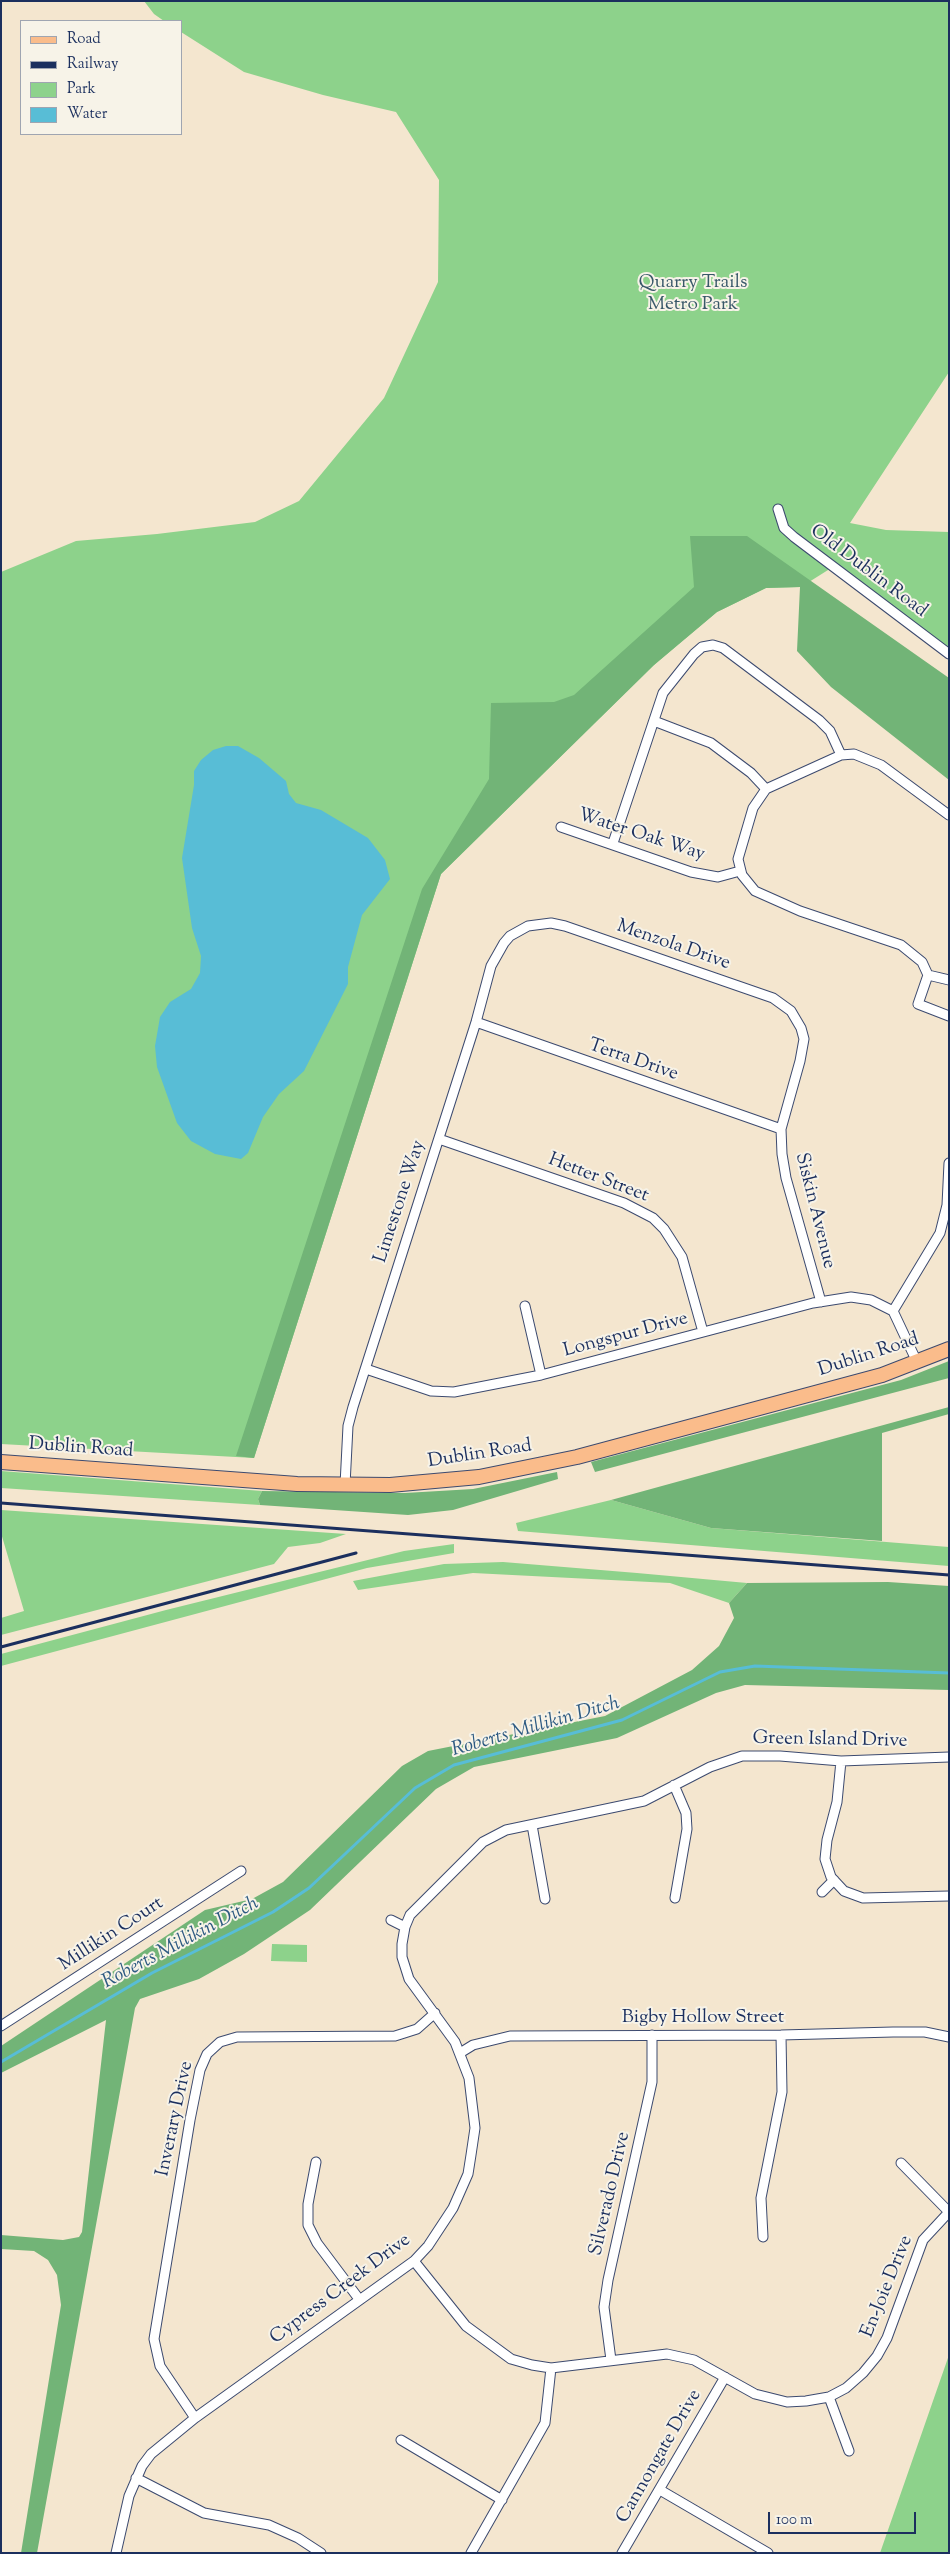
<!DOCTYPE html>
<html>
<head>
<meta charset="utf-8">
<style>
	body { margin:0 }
	#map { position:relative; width:950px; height:2554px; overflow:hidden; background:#f4e6cf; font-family:"Sorts Mill Goudy",serif }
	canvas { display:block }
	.frame { position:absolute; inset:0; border:2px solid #1b2f5e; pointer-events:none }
	.legend { position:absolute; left:20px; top:20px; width:162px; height:115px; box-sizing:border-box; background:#f7f3e8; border:1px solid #9fa5b1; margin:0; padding:6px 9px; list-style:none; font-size:15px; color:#1b2f5e }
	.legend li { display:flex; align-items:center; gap:10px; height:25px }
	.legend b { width:25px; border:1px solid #9fa5b1 }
	.scale { position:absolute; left:768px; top:2512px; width:148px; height:22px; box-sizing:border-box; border:2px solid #1b2f5e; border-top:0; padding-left:6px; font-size:15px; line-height:18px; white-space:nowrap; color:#1b2f5e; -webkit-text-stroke:4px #f7f3e8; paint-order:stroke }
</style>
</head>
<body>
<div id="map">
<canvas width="950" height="2554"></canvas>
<div class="frame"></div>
<ul class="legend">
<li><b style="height:6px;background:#fabc8b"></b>Road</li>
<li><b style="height:6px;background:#1b2f5e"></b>Railway</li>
<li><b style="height:14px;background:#8dd28b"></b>Park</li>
<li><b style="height:14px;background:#58bdd6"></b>Water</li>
</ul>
<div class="scale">100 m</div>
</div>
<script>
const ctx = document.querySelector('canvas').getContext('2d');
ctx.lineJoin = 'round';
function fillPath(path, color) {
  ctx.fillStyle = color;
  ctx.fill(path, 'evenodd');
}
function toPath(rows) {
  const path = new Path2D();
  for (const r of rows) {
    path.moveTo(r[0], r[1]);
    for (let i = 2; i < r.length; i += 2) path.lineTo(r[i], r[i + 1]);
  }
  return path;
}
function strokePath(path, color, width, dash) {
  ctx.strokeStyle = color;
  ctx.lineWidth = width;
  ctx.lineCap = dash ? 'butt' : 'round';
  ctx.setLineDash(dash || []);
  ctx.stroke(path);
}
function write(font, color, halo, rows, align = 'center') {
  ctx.font = font + ' "Sorts Mill Goudy",serif';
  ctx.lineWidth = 4;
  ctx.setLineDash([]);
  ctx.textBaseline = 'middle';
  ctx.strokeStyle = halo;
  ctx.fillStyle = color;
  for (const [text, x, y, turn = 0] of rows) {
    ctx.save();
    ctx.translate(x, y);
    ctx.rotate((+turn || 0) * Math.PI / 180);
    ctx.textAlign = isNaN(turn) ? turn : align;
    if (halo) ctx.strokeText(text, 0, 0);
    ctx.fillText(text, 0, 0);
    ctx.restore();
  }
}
const green = toPath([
	[144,1,949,1,949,372,850,523,886,530,949,532,949,648,836,565,801,587,766,588,717,612,654,665,441,874,254,1458,1,1444,1,572,76,541,157,534,255,522,299,501,384,398,438,282,439,180,396,112,323,95,244,72,181,32,181,21,164,21,154,14],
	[1,1471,262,1491,258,1499,260,1505,1,1488],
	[611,1500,711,1528,949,1547,949,1566,518,1531,516,1523],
	[1,1510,346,1534,320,1543,288,1547,274,1564,1,1635,1,1618,24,1611,1,1533],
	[454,1544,454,1553,367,1568,1,1666,1,1654,166,1610,404,1551],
	[503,1562,637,1573,747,1583,729,1603,670,1583,473,1573,358,1590,353,1581,444,1564],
	[272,1944,307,1945,307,1962,271,1961],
	[949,2355,949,2553,880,2553]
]);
const forest = toPath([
	[690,536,747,536,949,678,949,780,831,687,797,651,800,587,766,588,717,612,654,665,441,874,254,1458,236,1456,422,889,489,779,491,703,554,702,574,695,694,587],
	[949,1361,949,1378,595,1472,591,1462,901,1380],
	[949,1407,949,1414,882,1433,882,1541,711,1528,611,1500],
	[557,1472,558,1479,453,1510,408,1515,260,1505,258,1499,262,1491,405,1493,473,1489],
	[888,1582,949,1586,949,1690,745,1685,716,1693,617,1738,474,1767,436,1789,310,1910,244,1954,199,1979,140,1999,135,2008,37,2553,21,2553,61,2305,57,2275,48,2260,34,2251,1,2249,1,2235,63,2240,79,2237,82,2232,106,2020,1,2073,1,2046,205,1910,252,1899,283,1882,402,1766,428,1751,605,1716,692,1670,719,1646,734,1618,729,1603,747,1583]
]);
const water = toPath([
	[226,746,238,746,259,758,286,781,289,794,296,803,321,810,368,838,385,860,390,879,362,915,348,967,348,984,304,1071,279,1094,263,1117,248,1153,241,1159,215,1154,191,1141,177,1123,157,1067,155,1046,160,1017,170,1002,191,989,200,973,201,956,192,928,182,858,194,785,194,771,201,760,213,750]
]);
const stream = toPath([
	[1,2062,152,1973,273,1912,309,1888,415,1788,454,1765,622,1720,720,1672,755,1666,949,1673]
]);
const street = toPath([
	[778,509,784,528,794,537,949,654],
	[654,721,711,743,751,773,766,789],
	[561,827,691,872,718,877,740,871],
	[613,843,663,693,694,654,702,647,713,645,723,648,819,720,830,731,841,755],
	[928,975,922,962,901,945,800,911,755,891,742,875,738,859,753,808,766,789,841,755,854,754,881,765,949,815],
	[949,980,928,975,918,1004,949,1016],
	[476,1022,781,1129],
	[439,1139,624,1203,653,1218,664,1229,682,1257,703,1332],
	[525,1306,541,1375],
	[893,1311,940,1233,947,1205,949,1163],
	[366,1369,431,1391,454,1392,541,1375,813,1303,851,1297,871,1300,893,1311,917,1362],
	[345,1485,348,1426,353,1407,476,1022,491,966,504,943,510,936,528,926,551,923,565,926,773,998,791,1011,801,1028,804,1039,800,1061,781,1129,782,1154,786,1178,821,1302],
	[841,1761,837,1802,827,1840,825,1859,831,1877,844,1891,863,1898,949,1896],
	[674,1785,686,1813,687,1829,675,1898],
	[532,1825,545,1899],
	[822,1892,834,1880],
	[391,1920,405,1927],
	[1,2026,241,1871],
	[460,2053,473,2045,510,2036,781,2035,893,2032,925,2032,949,2037],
	[316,2162,308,2204,308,2225,317,2243,359,2299],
	[901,2163,949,2212],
	[763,2237,761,2198,782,2092,781,2035],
	[414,2261,466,2326,511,2359,532,2365,551,2368,667,2354,694,2360,755,2394,787,2402,806,2401,829,2397,846,2388,863,2373,877,2356,887,2338,923,2240,949,2212],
	[611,2360,604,2307,608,2280,652,2082,652,2035],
	[829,2397,849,2451],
	[195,2418,160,2366,154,2339,190,2120,200,2070,207,2054,220,2042,237,2037,395,2036,417,2029,435,2013],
	[401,2440,502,2500],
	[136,2478,204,2513,269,2525,298,2538,321,2553],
	[660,2490,768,2553],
	[116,2553,129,2496,142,2466,151,2454,195,2418,414,2261,428,2246,453,2208,468,2174,471,2155,475,2128,469,2078,455,2042,409,1979,402,1957,402,1944,405,1927,410,1915,483,1842,506,1830,644,1801,710,1767,742,1756,780,1756,841,1761,949,1757],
	[471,2553,545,2423,551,2368],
	[622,2553,725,2377]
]);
const primary = toPath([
	[1,1462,297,1484,390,1485,479,1477,577,1457,882,1375,949,1349]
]);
const rail = toPath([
	[1,1503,949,1575],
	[1,1647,356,1553]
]);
const parkNames = [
	["Quarry Trails",693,284],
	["Metro Park",693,306]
];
const streetNames = [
	["Old Dublin Road",868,572,37],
	["Water Oak Way",641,836,18],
	["Menzola Drive",673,946,19],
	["Terra Drive",633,1061,19],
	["Hetter Street",598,1179,21],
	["Limestone Way",401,1202,-72],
	["Siskin Avenue",814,1211,76],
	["Longspur Drive",626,1336,-15],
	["Dublin Road",869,1356,-18],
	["Dublin Road",81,1449,4],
	["Dublin Road",480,1455,-9],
	["Green Island Drive",830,1741,1],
	["Millikin Court",112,1935,-33],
	["Bigby Hollow Street",703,2019],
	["Inverary Drive",176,2119,-78],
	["Silverado Drive",611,2194,-77],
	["En-Joie Drive",888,2287,-68],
	["Cypress Creek Drive",341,2290,-37],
	["Cannongate Drive",660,2457,-60]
];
const waterNames = [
	["Roberts Millikin Ditch",536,1728,-16],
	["Roberts Millikin Ditch",181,1944,-28]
];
fillPath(green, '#8dd28b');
fillPath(forest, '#72b477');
fillPath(water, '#58bdd6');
strokePath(stream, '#58bdd6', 3);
strokePath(street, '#3c4a6f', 11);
strokePath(primary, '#3c4a6f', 16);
strokePath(street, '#fff', 9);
strokePath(primary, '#fabc8b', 14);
strokePath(rail, '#1b2f5e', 3);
write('19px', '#385869', '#f7f3e8', parkNames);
write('19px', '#1b2f5e', '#f7f3e8', streetNames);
write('italic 20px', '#2d5a82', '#f7f3e8', waterNames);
</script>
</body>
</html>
